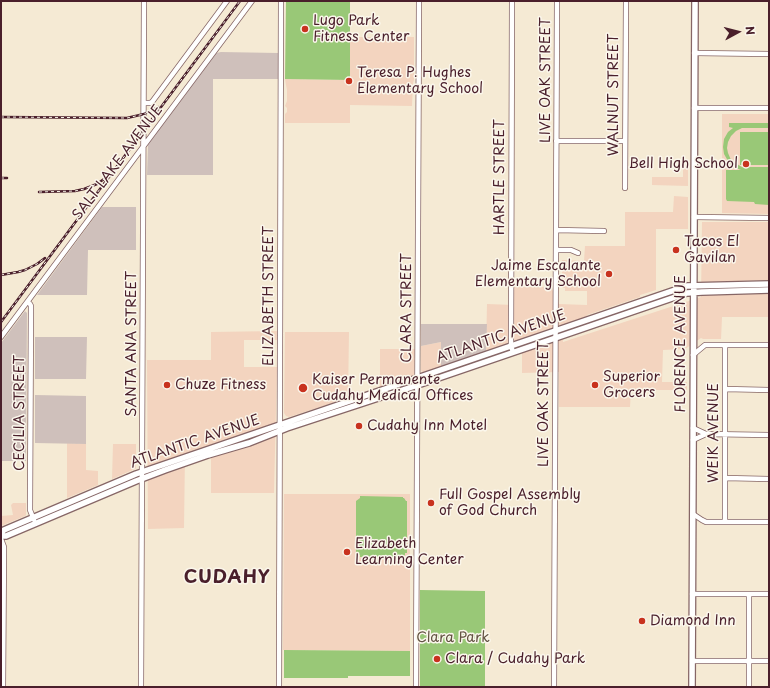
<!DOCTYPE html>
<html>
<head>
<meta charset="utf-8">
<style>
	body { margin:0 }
	#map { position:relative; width:770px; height:688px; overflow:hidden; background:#f5ead4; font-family:"Playpen Sans",sans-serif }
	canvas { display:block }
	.frame { position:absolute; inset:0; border:2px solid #4a1f2b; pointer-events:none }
	.north { position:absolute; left:718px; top:12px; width:40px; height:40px; -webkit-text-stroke:3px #fbf7ec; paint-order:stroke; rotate:83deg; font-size:11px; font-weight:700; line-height:16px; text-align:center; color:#4a1f2b }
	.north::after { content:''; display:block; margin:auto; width:14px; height:18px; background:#4a1f2b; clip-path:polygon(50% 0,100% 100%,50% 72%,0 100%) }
</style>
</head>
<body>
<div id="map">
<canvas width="770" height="688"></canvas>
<div class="frame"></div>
<div class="north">N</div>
</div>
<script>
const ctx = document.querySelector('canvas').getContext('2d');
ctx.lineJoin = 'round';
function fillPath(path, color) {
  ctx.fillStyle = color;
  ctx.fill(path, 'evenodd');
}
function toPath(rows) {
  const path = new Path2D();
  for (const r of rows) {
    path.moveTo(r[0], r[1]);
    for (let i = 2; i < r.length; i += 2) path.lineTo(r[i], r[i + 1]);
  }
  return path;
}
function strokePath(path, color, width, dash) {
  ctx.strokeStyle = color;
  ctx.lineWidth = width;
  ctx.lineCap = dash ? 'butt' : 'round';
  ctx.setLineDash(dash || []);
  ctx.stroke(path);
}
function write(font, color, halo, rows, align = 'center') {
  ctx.font = font + ' "Playpen Sans",sans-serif';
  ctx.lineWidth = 3;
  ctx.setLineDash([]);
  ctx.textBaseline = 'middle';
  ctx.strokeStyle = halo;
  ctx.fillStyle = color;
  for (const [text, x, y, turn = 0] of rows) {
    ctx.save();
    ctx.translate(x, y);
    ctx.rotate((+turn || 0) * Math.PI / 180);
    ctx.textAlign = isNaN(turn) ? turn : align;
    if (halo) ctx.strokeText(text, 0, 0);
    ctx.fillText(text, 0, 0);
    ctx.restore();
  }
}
const built = toPath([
	[350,37,414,37,414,80,413,83,412,106,350,105,350,123,285,123,285,114,287,112,287,108,285,106,287,101,287,90,286,85,285,79,349,80],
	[722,114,769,114,769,214,722,213],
	[683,159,688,159,688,186,652,185,652,177,683,177],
	[674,196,688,197,688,229,656,229,656,290,640,295,640,297,587,315,587,318,562,325,563,342,701,297,702,222,769,222,769,317,722,317,721,339,703,339,701,338,685,349,663,350,662,382,687,382,687,390,631,390,630,407,559,407,559,372,522,373,522,340,486,351,487,304,514,305,514,287,551,287,559,304,587,305,587,291,565,291,565,288,562,288,562,260,584,261,585,246,625,246,625,212,673,212],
	[277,331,277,340,244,340,244,367,277,367,274,493,211,493,211,445,185,454,184,528,148,529,147,360,211,360,211,332],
	[285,332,349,332,348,398,289,417,286,416,284,413],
	[441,342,441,367,425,372,422,372,421,370,421,346],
	[380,349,415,349,414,375,380,387],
	[67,443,86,444,86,470,98,471,98,485,67,498],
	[113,444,136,444,136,468,135,469,112,479],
	[284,494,410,494,410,651,283,650],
	[13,503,26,503,26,515,25,516,1,526,1,516,13,515,11,505]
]);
const industrial = toPath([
	[221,52,278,53,278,79,213,79,213,175,147,175,148,144,216,53],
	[102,207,136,207,136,250,88,250,87,295,37,295],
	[25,311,27,313,26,461,1,461,1,343],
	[421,324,487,324,486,351,441,367,441,342,421,346],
	[35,337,87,337,86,379,35,379],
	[35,395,86,396,86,444,35,443]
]);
const green = toPath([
	[286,1,350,1,350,80,285,79],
	[729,123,769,123,769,128,742,128,736,131,731,136,728,142,727,148,728,153,731,160,735,163,742,167,769,167,769,206,769,205,755,204,754,202,727,201,726,199,726,170,741,170,733,167,728,161,724,154,723,147,724,139,728,132,733,128,729,127],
	[740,132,769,132,769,165,740,165],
	[360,496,403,497,403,498,404,498,406,501,407,501,407,553,405,553,405,555,403,557,360,557,360,555,356,552,356,501,360,498],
	[420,590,485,591,485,686,420,686],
	[284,650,410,651,410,676,348,676,348,678,284,678]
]);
const minor = toPath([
	[512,1,511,346,513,352],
	[694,53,769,54],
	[144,103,150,103,152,102,227,1],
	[694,108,769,108],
	[556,141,625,141],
	[625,188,626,1],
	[694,217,769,218],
	[556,230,604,231],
	[556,250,571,250,578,253],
	[28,302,30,304,31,306,30,510,34,520],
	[1,337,252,1],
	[693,355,705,345,769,345],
	[725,389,769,390],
	[693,428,706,434,769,435],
	[693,440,706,434],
	[725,478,769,479],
	[693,514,702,520,706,522,769,522],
	[725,522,725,345],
	[1,539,4,547,3,687],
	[692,594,769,594],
	[749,594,749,687],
	[692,661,769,661],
	[141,687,144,1],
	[279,687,281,1],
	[416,687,419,1],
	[554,687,557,1]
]);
const major = toPath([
	[1,533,4,530,136,474,672,291,687,286,769,284],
	[1,536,6,536,136,481,165,470,208,455,249,443,287,428,418,385,687,293,702,292,769,290],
	[692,687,695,1]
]);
const rail = toPath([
	[1,117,127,118,144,114,158,107],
	[1,178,7,178],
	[39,192,75,191,84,189,97,184,104,179],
	[1,275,18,272,25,270,37,264,45,258],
	[1,322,240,1]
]);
const markers = [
	[305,29,4,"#c8321e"],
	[349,81,4,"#c8321e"],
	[746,164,4,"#c8321e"],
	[676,250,4,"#c8321e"],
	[609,274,4,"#c8321e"],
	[167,385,4,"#c8321e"],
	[595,385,4,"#c8321e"],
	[303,388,5,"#c8321e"],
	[359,426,4,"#c8321e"],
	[431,503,4,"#c8321e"],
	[347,552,4,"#c8321e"],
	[642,621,4,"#c8321e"],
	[437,659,4,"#c8321e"]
];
const poiNames = [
	["Lugo Park",313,21],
	["Fitness Center",313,37],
	["Teresa P. Hughes",357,73],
	["Elementary School",357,89],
	["Bell High School",738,164,"right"],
	["Tacos El",684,242],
	["Gavilan",684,258],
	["Jaime Escalante",601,266,"right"],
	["Elementary School",601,282,"right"],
	["Superior",603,377],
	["Grocers",603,393],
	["Kaiser Permanente",312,380],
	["Cudahy Medical Offices",312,396],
	["Chuze Fitness",175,385],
	["Cudahy Inn Motel",367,426],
	["Full Gospel Assembly",439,495],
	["of God Church",439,511],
	["Elizabeth",355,544],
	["Learning Center",355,560],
	["Diamond Inn",650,621],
	["Clara / Cudahy Park",445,659]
];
const streetNames = [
	["LIVE OAK STREET",546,80,-90],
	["WALNUT STREET",614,95,-90],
	["SALT LAKE AVENUE",118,163,-53],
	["HARTLE STREET",500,177,-90],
	["ELIZABETH STREET",269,296,-90],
	["CLARA STREET",407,308,-90],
	["ATLANTIC AVENUE",501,337,-19],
	["SANTA ANA STREET",132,344,-90],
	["FLORENCE AVENUE",681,344,-90],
	["LIVE OAK STREET",544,404,-90],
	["CECILIA STREET",20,413,-90],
	["WEIK AVENUE",714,433,-90],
	["ATLANTIC AVENUE",195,442,-19]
];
const parkNames = [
	["Clara Park",453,638]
];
const districtNames = [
	["CUDAHY",227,578]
];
fillPath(built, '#f3d4bf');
fillPath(industrial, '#cfc0bb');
fillPath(green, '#99c877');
strokePath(minor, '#866666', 6);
strokePath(major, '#866666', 8);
strokePath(minor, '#fff', 4.5);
strokePath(major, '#fff', 5.5);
strokePath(rail, '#4a1f2b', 2.5);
strokePath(rail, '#fbf7ec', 1, [3]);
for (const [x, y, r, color] of markers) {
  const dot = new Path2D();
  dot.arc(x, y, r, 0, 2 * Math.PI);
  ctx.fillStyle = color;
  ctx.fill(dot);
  strokePath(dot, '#fbf7ec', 1.5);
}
write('14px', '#4a1f2b', '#fbf7ec', poiNames, 'left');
write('14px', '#4a1f2b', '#fbf7ec', streetNames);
write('14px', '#625242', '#fbf7ec', parkNames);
ctx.letterSpacing = '1px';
write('bold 18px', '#4a1f2b', '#fbf7ec', districtNames);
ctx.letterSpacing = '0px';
</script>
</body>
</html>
